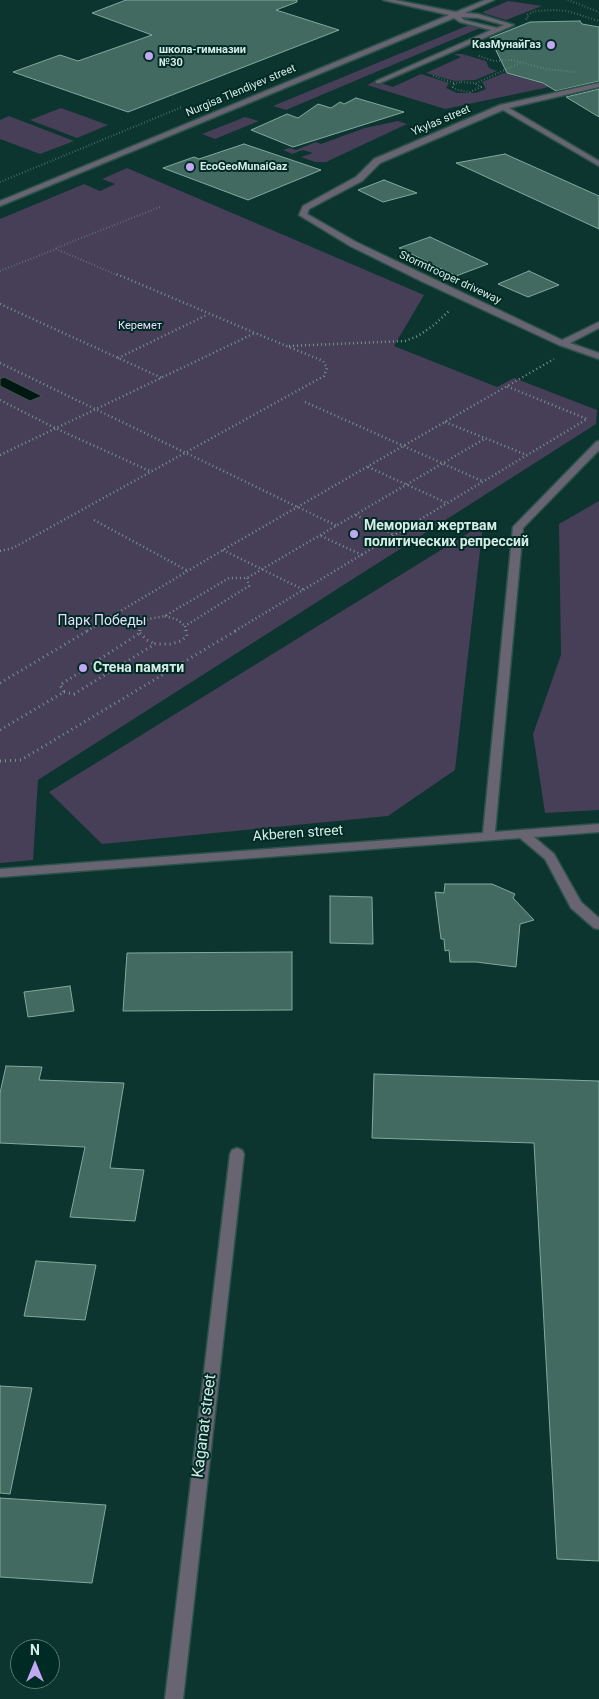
<!DOCTYPE html>
<html>
<head>
<meta charset="utf-8">
<style>
	body { margin:0 }
	#map { position:relative; width:599px; height:1699px; overflow:hidden; background:#0b352e; font-family:Roboto,sans-serif }
	canvas { display:block }
	.north { position:absolute; left:10px; top:1639px; width:50px; height:50px; box-sizing:border-box; background:#002b24; border:1px solid #557871; border-radius:50%; rotate:0deg; font-size:14px; font-weight:700; line-height:20px; text-align:center; color:#d5ebe5 }
	.north::after { content:''; display:block; margin:auto; width:18px; height:22px; background:#c2a7f2; clip-path:polygon(50% 0,100% 100%,50% 72%,0 100%) }
</style>
</head>
<body>
<div id="map">
<canvas width="599" height="1699"></canvas>
<div class="north">N</div>
</div>
<script>
const ctx = document.querySelector('canvas').getContext('2d');
ctx.lineJoin = 'round';
function fillPath(path, color) {
  ctx.fillStyle = color;
  ctx.fill(path, 'evenodd');
}
function toPath(rows) {
  const path = new Path2D();
  for (const r of rows) {
    path.moveTo(r[0], r[1]);
    for (let i = 2; i < r.length; i += 2) path.lineTo(r[i], r[i + 1]);
  }
  return path;
}
function strokePath(path, color, width, dash) {
  ctx.strokeStyle = color;
  ctx.lineWidth = width;
  ctx.lineCap = dash ? 'butt' : 'round';
  ctx.setLineDash(dash || []);
  ctx.stroke(path);
}
function write(font, color, halo, rows, align = 'center') {
  ctx.font = font + ' Roboto,sans-serif';
  ctx.lineWidth = 4;
  ctx.setLineDash([]);
  ctx.textBaseline = 'middle';
  ctx.strokeStyle = halo;
  ctx.fillStyle = color;
  for (const [text, x, y, turn = 0] of rows) {
    ctx.save();
    ctx.translate(x, y);
    ctx.rotate((+turn || 0) * Math.PI / 180);
    ctx.textAlign = isNaN(turn) ? turn : align;
    if (halo) ctx.strokeText(text, 0, 0);
    ctx.fillText(text, 0, 0);
    ctx.restore();
  }
}
const green = toPath([
	[508,1,515,2,542,6,506,20,483,13,483,12],
	[469,25,480,28,286,110,273,106],
	[453,54,462,54,486,61,489,68,497,71,475,80,455,81,426,73,461,57],
	[504,73,548,85,568,83,445,109,367,85,375,81,393,87,421,74,449,83,446,88,457,93,476,93,486,89,482,82],
	[61,108,108,125,77,138,30,120],
	[9,116,74,141,40,154,0,139,0,120],
	[245,117,259,121,215,139,202,134],
	[398,121,407,124,326,162,315,162,301,157,313,153,303,150,292,154,283,150,289,148,296,150,316,142,321,144,365,128],
	[127,168,424,295,394,346,497,387,514,378,597,410,596,424,38,780,33,860,0,863,0,219,84,184,100,191,115,184,102,179],
	[599,501,599,810,545,813,533,734,561,655,559,524],
	[483,524,455,770,388,816,102,844,49,792]
]);
const water = toPath([
	[4,377,42,396,30,401,0,386,0,379,4,377]
]);
const building = toPath([
	[126,0,297,0,297,2,276,10,339,30,128,112,13,72,60,55,78,61,152,35,92,13,126,0],
	[580,21,582,24,599,27,599,81,556,91,543,83,507,73,490,38,530,22,580,21],
	[599,89,599,117,566,97,599,89],
	[356,98,404,112,293,147,251,130,287,114,298,118,318,104,331,108,340,102,344,104,356,98],
	[244,144,321,170,248,200,163,168,194,157,199,159,244,144],
	[505,154,599,196,599,229,456,163,505,154],
	[384,180,417,193,383,202,358,190,384,180],
	[430,237,488,264,456,276,399,248,430,237],
	[529,271,559,285,528,297,498,284,529,271],
	[445,884,492,884,515,894,513,898,534,920,520,924,516,967,476,962,450,962,449,950,445,951,444,939,441,939,435,892,444,893,445,884],
	[330,896,372,897,373,944,330,943,330,896],
	[292,952,292,1010,123,1011,127,953,292,952],
	[70,986,74,1011,28,1017,24,992,70,986],
	[6,1066,42,1067,39,1080,124,1083,110,1168,144,1170,135,1221,70,1217,85,1147,0,1143,0,1093,6,1066],
	[374,1074,599,1081,599,1561,557,1559,534,1143,372,1138,374,1074],
	[36,1261,96,1265,85,1320,24,1316,36,1261],
	[0,1386,32,1388,10,1494,0,1493,0,1386],
	[0,1498,106,1505,92,1583,0,1577,0,1498]
]);
const pathFar2 = toPath([
	[568,0,599,12],
	[526,19,528,18,527,15,535,11,555,10,567,11,599,21],
	[479,56,494,61,513,60,545,69,576,72],
	[433,76,455,83],
	[461,82,474,83,481,87,470,92,457,90,453,87,454,84,461,82],
	[476,83,520,63],
	[0,182,182,107],
	[56,248,160,207],
	[0,271,56,249,117,275]
]);
const pathFar1 = toPath([
	[0,304,162,378],
	[289,346,405,341,418,336,434,325,450,310],
	[118,358,207,315],
	[0,363,337,526],
	[0,400,57,429,152,472],
	[305,402,482,481],
	[445,422,527,455],
	[0,455,255,333,114,273],
	[368,467,447,503],
	[356,515,394,535],
	[94,520,188,571],
	[321,536,362,555],
	[223,550,304,590],
	[0,551,13,548,324,376,327,368,323,361,255,333],
	[165,616,178,620,185,626],
	[87,631,223,550,554,359],
	[140,631,139,626,143,620,165,616,229,578,247,578,486,438],
	[186,631,185,626,249,586,247,578],
	[235,631,587,419,506,386]
]);
const path = toPath([
	[140,633,147,640,155,644],
	[0,683,89,630],
	[64,692,74,694,155,644,171,644,181,641,187,636,186,630],
	[0,730,64,692,60,685,140,633,140,630],
	[0,761,21,760,237,630]
]);
const minor = toPath([
	[383,0,395,0,456,12,485,0,494,0,465,13,478,14,514,25,380,83,376,83,376,81,491,30,460,22,454,18,0,206,0,201,449,15,383,0],
	[461,17,478,18,504,25,497,28,464,20,461,17],
	[599,83,599,87,509,108,599,161,599,166,503,110,380,163,362,181,309,209,307,214,356,242,562,340,599,322,599,328,570,343,599,353,599,359,559,345,421,281,350,246,299,215,303,206,356,177,374,159,500,105,599,83],
	[599,441,599,450,523,528,495,832,599,824,599,832,534,837,554,854,581,902,599,918,599,929,594,928,571,908,545,859,520,838,0,877,0,869,483,833,513,527,596,442,599,441],
	[237,1148,242,1150,244,1154,183,1699,165,1699,230,1154,232,1150,237,1148]
]);
const markers = [
	[551,45,5,"#c2a7f2"],
	[149,56,5,"#c2a7f2"],
	[190,167,5,"#c2a7f2"],
	[354,534,5,"#c2a7f2"],
	[83,668,5,"#c2a7f2"]
];
const farPoinames = [
	["КазМунайГаз",541,45,"right"],
	["школа-гимназии",159,50],
	["№30",159,63],
	["EcoGeoMunaiGaz",200,167]
];
const farStreetnames = [
	["Nurgisa Tlendiyev street",241,91,-23],
	["Ykylas street",441,121,-23],
	["Stormtrooper driveway",450,278,25]
];
const farParknames = [
	["Керемет",140,326]
];
const poiNames = [
	["Мемориал жертвам",364,526],
	["политических репрессий",364,542],
	["Стена памяти",93,668]
];
const parkNames = [
	["Парк Победы",102,621]
];
const streetNames = [
	["Akberen street",298,834,-4]
];
const nearStreetnames = [
	["Kaganat street",205,1426,-83]
];
fillPath(green, '#473e58');
fillPath(water, '#001712');
strokePath(water, '#405751', 1);
fillPath(building, '#426a61');
strokePath(building, '#80aaa0', 1);
strokePath(minor, '#2b524b', 3);
strokePath(pathFar2, '#75948e', 2, [0.5, 2.5]);
strokePath(pathFar1, '#75948e', 2.5, [1, 3]);
strokePath(path, '#75948e', 3, [1, 4]);
fillPath(minor, '#686471');
for (const [x, y, r, color] of markers) {
  const dot = new Path2D();
  dot.arc(x, y, r, 0, 2 * Math.PI);
  ctx.fillStyle = color;
  ctx.fill(dot);
  strokePath(dot, '#002b24', 2);
}
write('bold 11px', '#d5ebe5', '#002b24', farPoinames, 'left');
write('11px', '#d5ebe5', '#002b24', farStreetnames);
write('11px', '#e8ddff', '#002b24', farParknames);
write('bold 14px', '#d5ebe5', '#002b24', poiNames, 'left');
write('14px', '#e8ddff', '#002b24', parkNames);
write('14px', '#d5ebe5', '#002b24', streetNames);
write('16px', '#d5ebe5', '#002b24', nearStreetnames);
</script>
</body>
</html>
